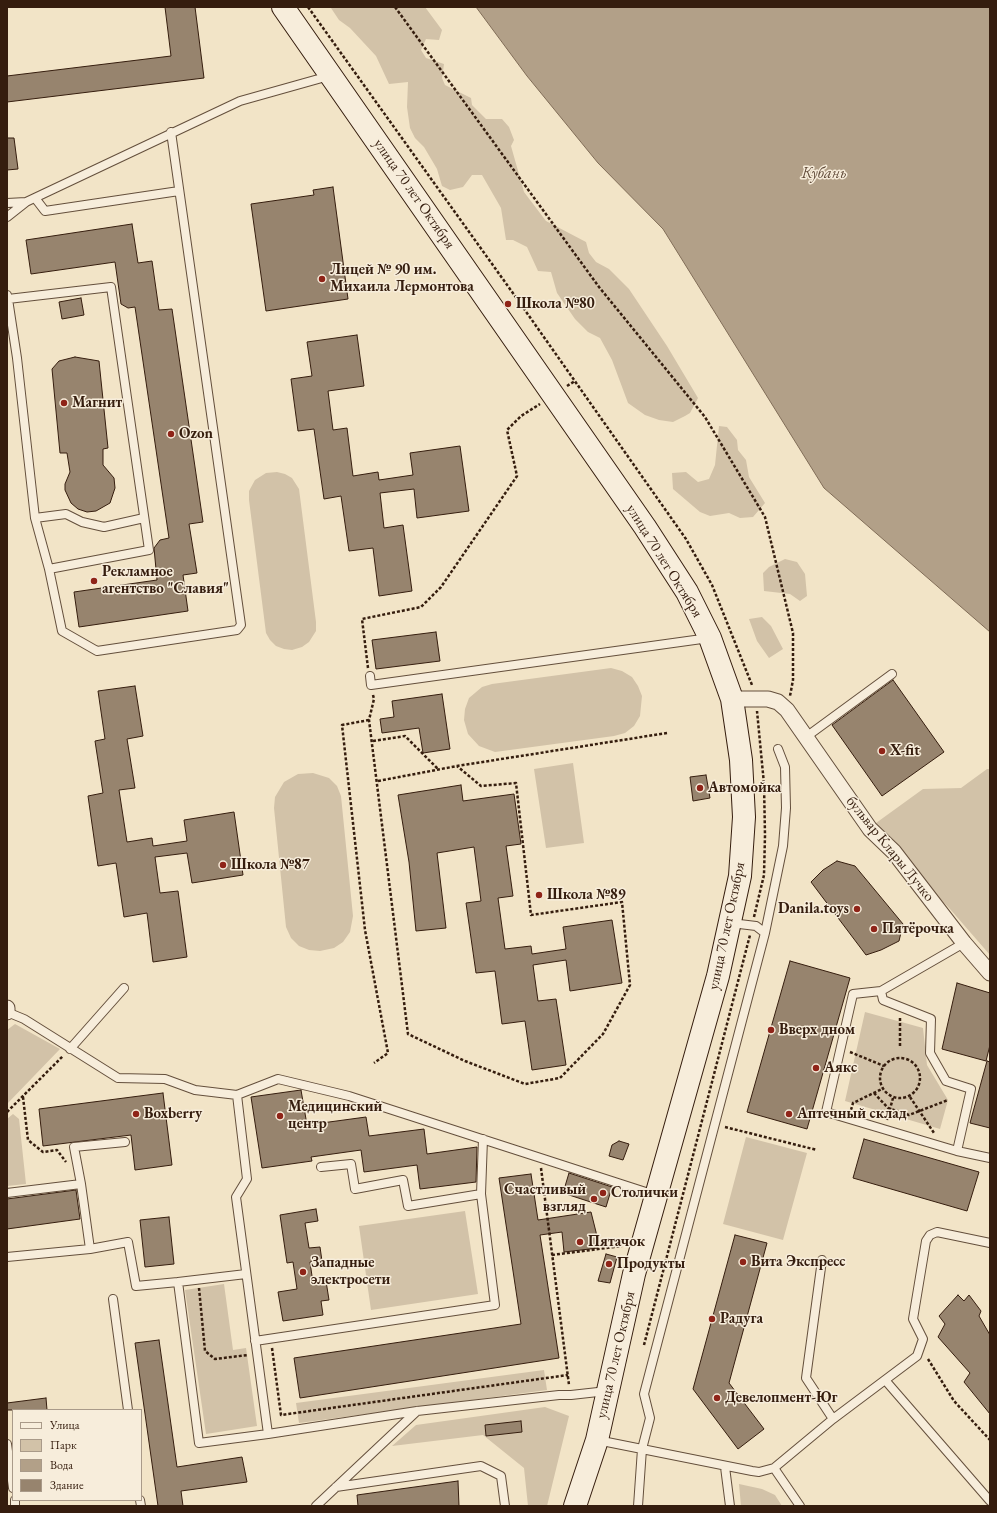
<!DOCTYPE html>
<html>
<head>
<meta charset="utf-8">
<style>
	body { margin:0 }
	#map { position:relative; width:997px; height:1513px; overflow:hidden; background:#f2e4c7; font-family:"EB Garamond",serif }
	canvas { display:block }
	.frame { position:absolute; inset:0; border:8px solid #351d0e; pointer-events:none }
	.legend { position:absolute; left:12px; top:1409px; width:130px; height:92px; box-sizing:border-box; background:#f7eddb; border:1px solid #a99a89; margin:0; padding:5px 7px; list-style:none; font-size:12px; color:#351d0e }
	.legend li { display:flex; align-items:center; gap:8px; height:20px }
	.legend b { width:20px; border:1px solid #a99a89 }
</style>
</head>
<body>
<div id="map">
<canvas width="997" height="1513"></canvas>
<div class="frame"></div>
<ul class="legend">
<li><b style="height:5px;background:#f7eddb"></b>Улица</li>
<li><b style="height:11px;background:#d2c2a8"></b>Парк</li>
<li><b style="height:11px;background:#b2a088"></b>Вода</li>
<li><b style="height:11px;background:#97846e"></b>Здание</li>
</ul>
</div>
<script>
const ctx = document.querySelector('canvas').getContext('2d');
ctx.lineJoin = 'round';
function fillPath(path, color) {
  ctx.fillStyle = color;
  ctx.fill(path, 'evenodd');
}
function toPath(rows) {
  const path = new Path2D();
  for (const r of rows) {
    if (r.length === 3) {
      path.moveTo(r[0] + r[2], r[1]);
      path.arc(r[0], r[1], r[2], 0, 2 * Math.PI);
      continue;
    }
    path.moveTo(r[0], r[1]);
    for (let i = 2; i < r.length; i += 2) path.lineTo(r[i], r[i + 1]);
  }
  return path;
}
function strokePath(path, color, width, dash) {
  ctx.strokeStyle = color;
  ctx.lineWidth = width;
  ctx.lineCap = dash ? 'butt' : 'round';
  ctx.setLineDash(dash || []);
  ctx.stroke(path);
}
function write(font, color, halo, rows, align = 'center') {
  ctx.font = font + ' "EB Garamond",serif';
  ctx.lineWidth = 3;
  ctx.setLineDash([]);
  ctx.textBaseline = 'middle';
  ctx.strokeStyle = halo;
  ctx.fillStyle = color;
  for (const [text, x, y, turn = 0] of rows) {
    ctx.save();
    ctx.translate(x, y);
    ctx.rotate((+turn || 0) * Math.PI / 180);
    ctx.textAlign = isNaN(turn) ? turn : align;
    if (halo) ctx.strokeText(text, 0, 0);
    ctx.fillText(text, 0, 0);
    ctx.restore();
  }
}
const green = toPath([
	[425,7,442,30,439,40,426,39,421,50,426,58,444,64,442,78,445,85,471,98,472,105,486,119,502,119,509,127,514,140,511,146,524,192,546,221,586,242,589,253,596,262,609,269,629,289,667,346,698,398,690,413,685,416,673,422,659,420,645,415,628,403,612,360,600,338,588,332,575,319,557,293,551,272,538,271,527,247,513,240,506,240,501,208,482,175,472,175,463,187,450,190,442,186,437,169,424,147,415,138,410,128,407,107,408,82,389,84,376,56,350,28,339,20,331,8],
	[719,426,727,427,737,440,738,450,746,460,749,477,765,503,753,517,740,518,729,513,710,516,700,512,673,489,672,473,686,472,698,482,709,479,715,465],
	[277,472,285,474,292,478,299,489,316,622,316,631,309,642,302,647,292,650,284,649,276,646,270,640,266,633,249,500,249,491,255,480,266,473],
	[785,559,797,562,805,574,807,596,800,601,790,594,764,591,763,573,769,567],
	[762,617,771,626,783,649,769,658,757,641,749,619],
	[611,668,622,671,632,677,638,686,642,696,640,716,634,726,625,733,614,736,495,752,479,746,468,734,464,720,465,709,469,698,482,687,492,684],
	[573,763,584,843,546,848,534,769],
	[987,769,990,769,990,955,950,909,912,870,876,823,923,789,961,788],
	[313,773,329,778,337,786,341,796,353,916,350,932,343,942,334,948,320,951,309,950,299,946,291,938,286,927,274,808,275,797,284,782,298,774],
	[865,1012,923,1028,927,1065,948,1100,940,1129,845,1101],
	[15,1024,60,1049,7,1104,7,1030],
	[13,1114,19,1119,26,1184,7,1186,7,1119],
	[746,1137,807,1153,783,1240,723,1224],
	[465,1211,478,1294,371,1310,359,1226],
	[224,1284,233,1350,246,1348,257,1426,206,1434,185,1290],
	[544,1370,547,1390,299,1423,296,1403],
	[545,1407,569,1416,547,1506,528,1506,524,1468,483,1435,392,1446,416,1425],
	[739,1484,762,1489,775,1495,782,1506,741,1506]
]);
const water = toPath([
	[476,7,990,7,990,632,824,488,663,229,598,163,527,76,476,7]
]);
const building = toPath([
	[165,7,195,7,204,78,7,102,7,76,171,56,165,7],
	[7,138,14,138,18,169,7,170,7,138],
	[333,187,348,299,266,311,251,204,314,195,313,190,333,187],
	[132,224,138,263,152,261,159,310,172,309,203,522,189,524,197,573,183,575,188,611,79,627,74,592,157,580,154,548,160,540,169,538,135,307,128,308,121,304,115,262,31,274,26,240,132,224],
	[81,298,84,315,62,319,59,302,81,298],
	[357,335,364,386,328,391,333,430,347,428,353,476,378,472,379,480,413,475,410,453,460,446,469,511,417,518,414,489,380,493,384,528,403,525,412,591,379,596,373,548,349,551,341,496,324,499,314,429,298,431,291,379,312,376,307,342,357,335],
	[75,357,99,361,108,448,103,449,103,465,114,478,115,488,110,503,96,511,87,512,78,509,71,503,65,490,65,484,70,472,67,453,60,453,52,369,59,361,75,357],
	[436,632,440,661,376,669,372,640,436,632],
	[893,680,944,752,882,796,832,725,893,680],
	[135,686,143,736,127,739,135,788,119,790,127,842,152,838,153,846,187,841,184,820,234,812,243,875,192,883,187,853,155,857,160,893,178,891,187,957,153,962,147,913,124,917,116,863,98,866,88,796,103,793,95,741,105,739,98,691,135,686],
	[442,694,450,749,423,753,419,728,382,733,380,719,394,717,392,701,442,694],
	[706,775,710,798,693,801,690,777,706,775],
	[461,785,463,801,514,794,521,844,506,846,513,896,498,898,505,949,531,946,532,954,566,949,563,927,612,920,622,983,570,991,566,960,533,965,538,1001,556,999,566,1065,532,1070,525,1021,502,1024,495,971,476,973,466,903,481,901,474,847,437,853,446,928,416,931,409,862,398,795,461,785],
	[837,861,855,866,903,924,899,941,881,950,866,955,811,882,823,870,837,861],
	[790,961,850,978,807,1129,747,1112,790,961],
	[957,983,990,993,990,1045,986,1061,942,1049,957,983],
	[987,1061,990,1062,990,1128,970,1123,987,1061],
	[301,1090,307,1125,366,1117,369,1136,424,1129,427,1154,477,1147,476,1182,420,1189,417,1165,364,1172,361,1150,311,1157,312,1161,262,1168,251,1097,301,1090],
	[163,1093,172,1165,135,1170,131,1135,43,1146,39,1109,163,1093],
	[864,1139,979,1172,967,1211,853,1178,864,1139],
	[619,1141,629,1144,623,1160,609,1156,612,1145,619,1141],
	[569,1173,612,1187,606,1207,563,1193,569,1173],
	[531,1174,538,1220,591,1212,596,1232,598,1248,564,1252,562,1232,540,1235,559,1358,300,1398,294,1358,521,1324,499,1178,531,1174],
	[76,1190,80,1219,7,1229,7,1199,76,1190],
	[316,1209,318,1221,305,1223,309,1248,320,1247,322,1261,310,1262,313,1283,326,1281,329,1300,321,1301,323,1315,283,1321,278,1292,297,1289,293,1262,287,1263,280,1215,316,1209],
	[169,1217,174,1264,145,1267,140,1220,169,1217],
	[735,1235,767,1243,729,1383,764,1429,738,1449,693,1389,735,1235],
	[606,1254,617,1257,610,1283,598,1281,606,1254],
	[958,1295,964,1301,969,1295,981,1311,979,1316,990,1335,990,1414,964,1382,970,1373,938,1337,945,1324,939,1316,958,1295],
	[159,1340,177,1467,242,1457,247,1482,181,1491,183,1506,158,1506,135,1343,159,1340],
	[46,1398,47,1410,7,1410,7,1403,46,1398],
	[521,1421,522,1432,486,1436,485,1425,521,1421],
	[458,1481,459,1506,358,1506,357,1495,458,1481]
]);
const path = toPath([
	[308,7,515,296,686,539,712,585,752,685],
	[395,7,599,287,705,417,765,517,793,633,793,680,790,696],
	[567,386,575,381],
	[368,668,362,619,421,607,441,587,517,476,507,430,521,416,540,404],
	[373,695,374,699,369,720,408,1034,465,1061,525,1084,560,1078,603,1034,630,985,622,902,531,915,516,783,481,786,457,766],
	[369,720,342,725,365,930,388,1053,374,1063],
	[373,741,405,736,438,769],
	[378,781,457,766,667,733],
	[754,917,764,875,765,835,764,784,757,711],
	[900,1018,900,1047],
	[850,1052,884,1066],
	[900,1078,20],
	[874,1093,888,1108,909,1115,948,1100],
	[23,1097,28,1140,43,1152,57,1150,66,1162],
	[910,1097,934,1133],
	[851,1110,853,1103,882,1089],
	[7,1112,63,1056],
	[887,1120,893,1098],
	[725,1127,817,1150],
	[541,1168,569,1385],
	[552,1255,622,1246],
	[199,1288,205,1351,215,1359,248,1355],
	[644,1345,750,935],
	[272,1348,281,1415,568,1375],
	[928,1359,954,1401,990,1440]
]);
const service = toPath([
	[35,198,45,211,179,191],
	[7,203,26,202],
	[7,217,26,202,240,101,329,76],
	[7,295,8,299,111,287,149,550,49,569,62,631,97,651,237,630,241,625,171,132],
	[8,299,17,358,35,518,49,569],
	[35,518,66,514,82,522,104,527,144,518],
	[370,676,371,685,709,638],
	[806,737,892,674],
	[765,933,783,846,786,808,785,767,778,749],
	[964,943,881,991,853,994,826,1112,957,1151,990,1158],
	[881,991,883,1000,931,1019,930,1053,946,1081,971,1089,957,1151],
	[7,1012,24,1019,118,1078,165,1079,195,1090,237,1095],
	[70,1049,124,988],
	[321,1167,351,1164,355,1189,403,1180,408,1206,481,1194],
	[81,1184,74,1147,125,1142],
	[7,1193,81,1184,90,1249],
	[7,1257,90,1249,128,1242,136,1286,178,1282,199,1443,268,1434],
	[822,1260,806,1378,833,1419],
	[178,1282,246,1274],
	[113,1299,128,1410],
	[255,1341,495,1305,481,1194,483,1139],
	[885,1380,990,1501],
	[607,1391,571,1395,559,1395,417,1411,268,1434,236,1197,247,1179,237,1095,278,1079,349,1096,655,1195],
	[597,1440,752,1471,759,1472,774,1468,833,1419,917,1356,923,1339,913,1319,926,1241,930,1235,937,1232,990,1243],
	[7,1444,13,1488],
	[725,1467,730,1506],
	[774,1468,800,1506],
	[336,1487,481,1466,501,1476,505,1506],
	[15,1500,15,1506],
	[140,1500,141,1506],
	[316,1506,417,1411],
	[638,1506,642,1449,650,1418,644,1394,765,933,756,926,731,923]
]);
const minor = toPath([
	[732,699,768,699,778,702,787,710,870,829,894,852,964,943,990,973],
	[7,1008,7,1012]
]);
const secondary = toPath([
	[283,7,645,527,687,592,710,638,732,699,741,760,744,817,740,876,718,976,634,1274,597,1440,575,1506]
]);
const markers = [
	[322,279,4,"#8f2418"],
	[508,304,4,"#8f2418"],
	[64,403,4,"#8f2418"],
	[171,434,4,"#8f2418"],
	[94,581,4,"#8f2418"],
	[882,751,4,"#8f2418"],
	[700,788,4,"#8f2418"],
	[223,865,4,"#8f2418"],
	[539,895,4,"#8f2418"],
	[857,909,4,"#8f2418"],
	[874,929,4,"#8f2418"],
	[771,1030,4,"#8f2418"],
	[816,1068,4,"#8f2418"],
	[136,1114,4,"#8f2418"],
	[789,1114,4,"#8f2418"],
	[280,1116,4,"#8f2418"],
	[603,1193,4,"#8f2418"],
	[594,1199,4,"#8f2418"],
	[580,1242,4,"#8f2418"],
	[743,1262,4,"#8f2418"],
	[609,1264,4,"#8f2418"],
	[303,1272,4,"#8f2418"],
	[712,1319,4,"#8f2418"],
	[717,1398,4,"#8f2418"]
];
const streetNames = [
	["улица 70 лет Октября",414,194,55],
	["улица 70 лет Октября",664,561,58],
	["бульвар Клары Лучко",890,849,51],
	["улица 70 лет Октября",727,926,-78],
	["улица 70 лет Октября",616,1355,-77]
];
const poiNames = [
	["Лицей № 90 им.",330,270],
	["Михаила Лермонтова",330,287],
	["Школа №80",516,304],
	["Магнит",72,403],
	["Ozon",179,434],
	["Рекламное",102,572],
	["агентство \"Славия\"",102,589],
	["X-fit",890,751],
	["Автомойка",708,788],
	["Школа №87",231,865],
	["Школа №89",547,895],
	["Danila.toys",849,909,"right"],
	["Пятёрочка",882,929],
	["Вверх дном",779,1030],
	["Аякс",824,1068],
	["Медицинский",288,1107],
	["центр",288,1124],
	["Boxberry",144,1114],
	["Аптечный склад",797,1114],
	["Счастливый",586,1190,"right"],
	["взгляд",586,1207,"right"],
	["Столички",611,1193],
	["Пятачок",588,1242],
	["Вита Экспресс",751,1262],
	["Западные",311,1263],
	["электросети",311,1280],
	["Продукты",617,1264],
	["Радуга",720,1319],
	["Девелопмент-Юг",725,1398]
];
const waterNames = [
	["Кубань",824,174]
];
fillPath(green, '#d2c2a8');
fillPath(water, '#b2a088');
strokePath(water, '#806c57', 1);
fillPath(building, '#97846e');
strokePath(building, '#351d0e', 1);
strokePath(service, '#644f3c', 10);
strokePath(minor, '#644f3c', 17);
strokePath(secondary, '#351d0e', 24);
strokePath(path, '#351d0e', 2.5, [3, 2]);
strokePath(service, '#f7eddb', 8);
strokePath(minor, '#f7eddb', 15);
strokePath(secondary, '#f7eddb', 22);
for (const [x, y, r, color] of markers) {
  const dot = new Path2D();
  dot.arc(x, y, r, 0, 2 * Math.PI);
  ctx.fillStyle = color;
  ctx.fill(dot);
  strokePath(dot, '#f7eddb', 1.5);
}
write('15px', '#351d0e', '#f7eddb', streetNames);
write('bold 15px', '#351d0e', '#f7eddb', poiNames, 'left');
write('italic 16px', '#614b39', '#f7eddb', waterNames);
</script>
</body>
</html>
